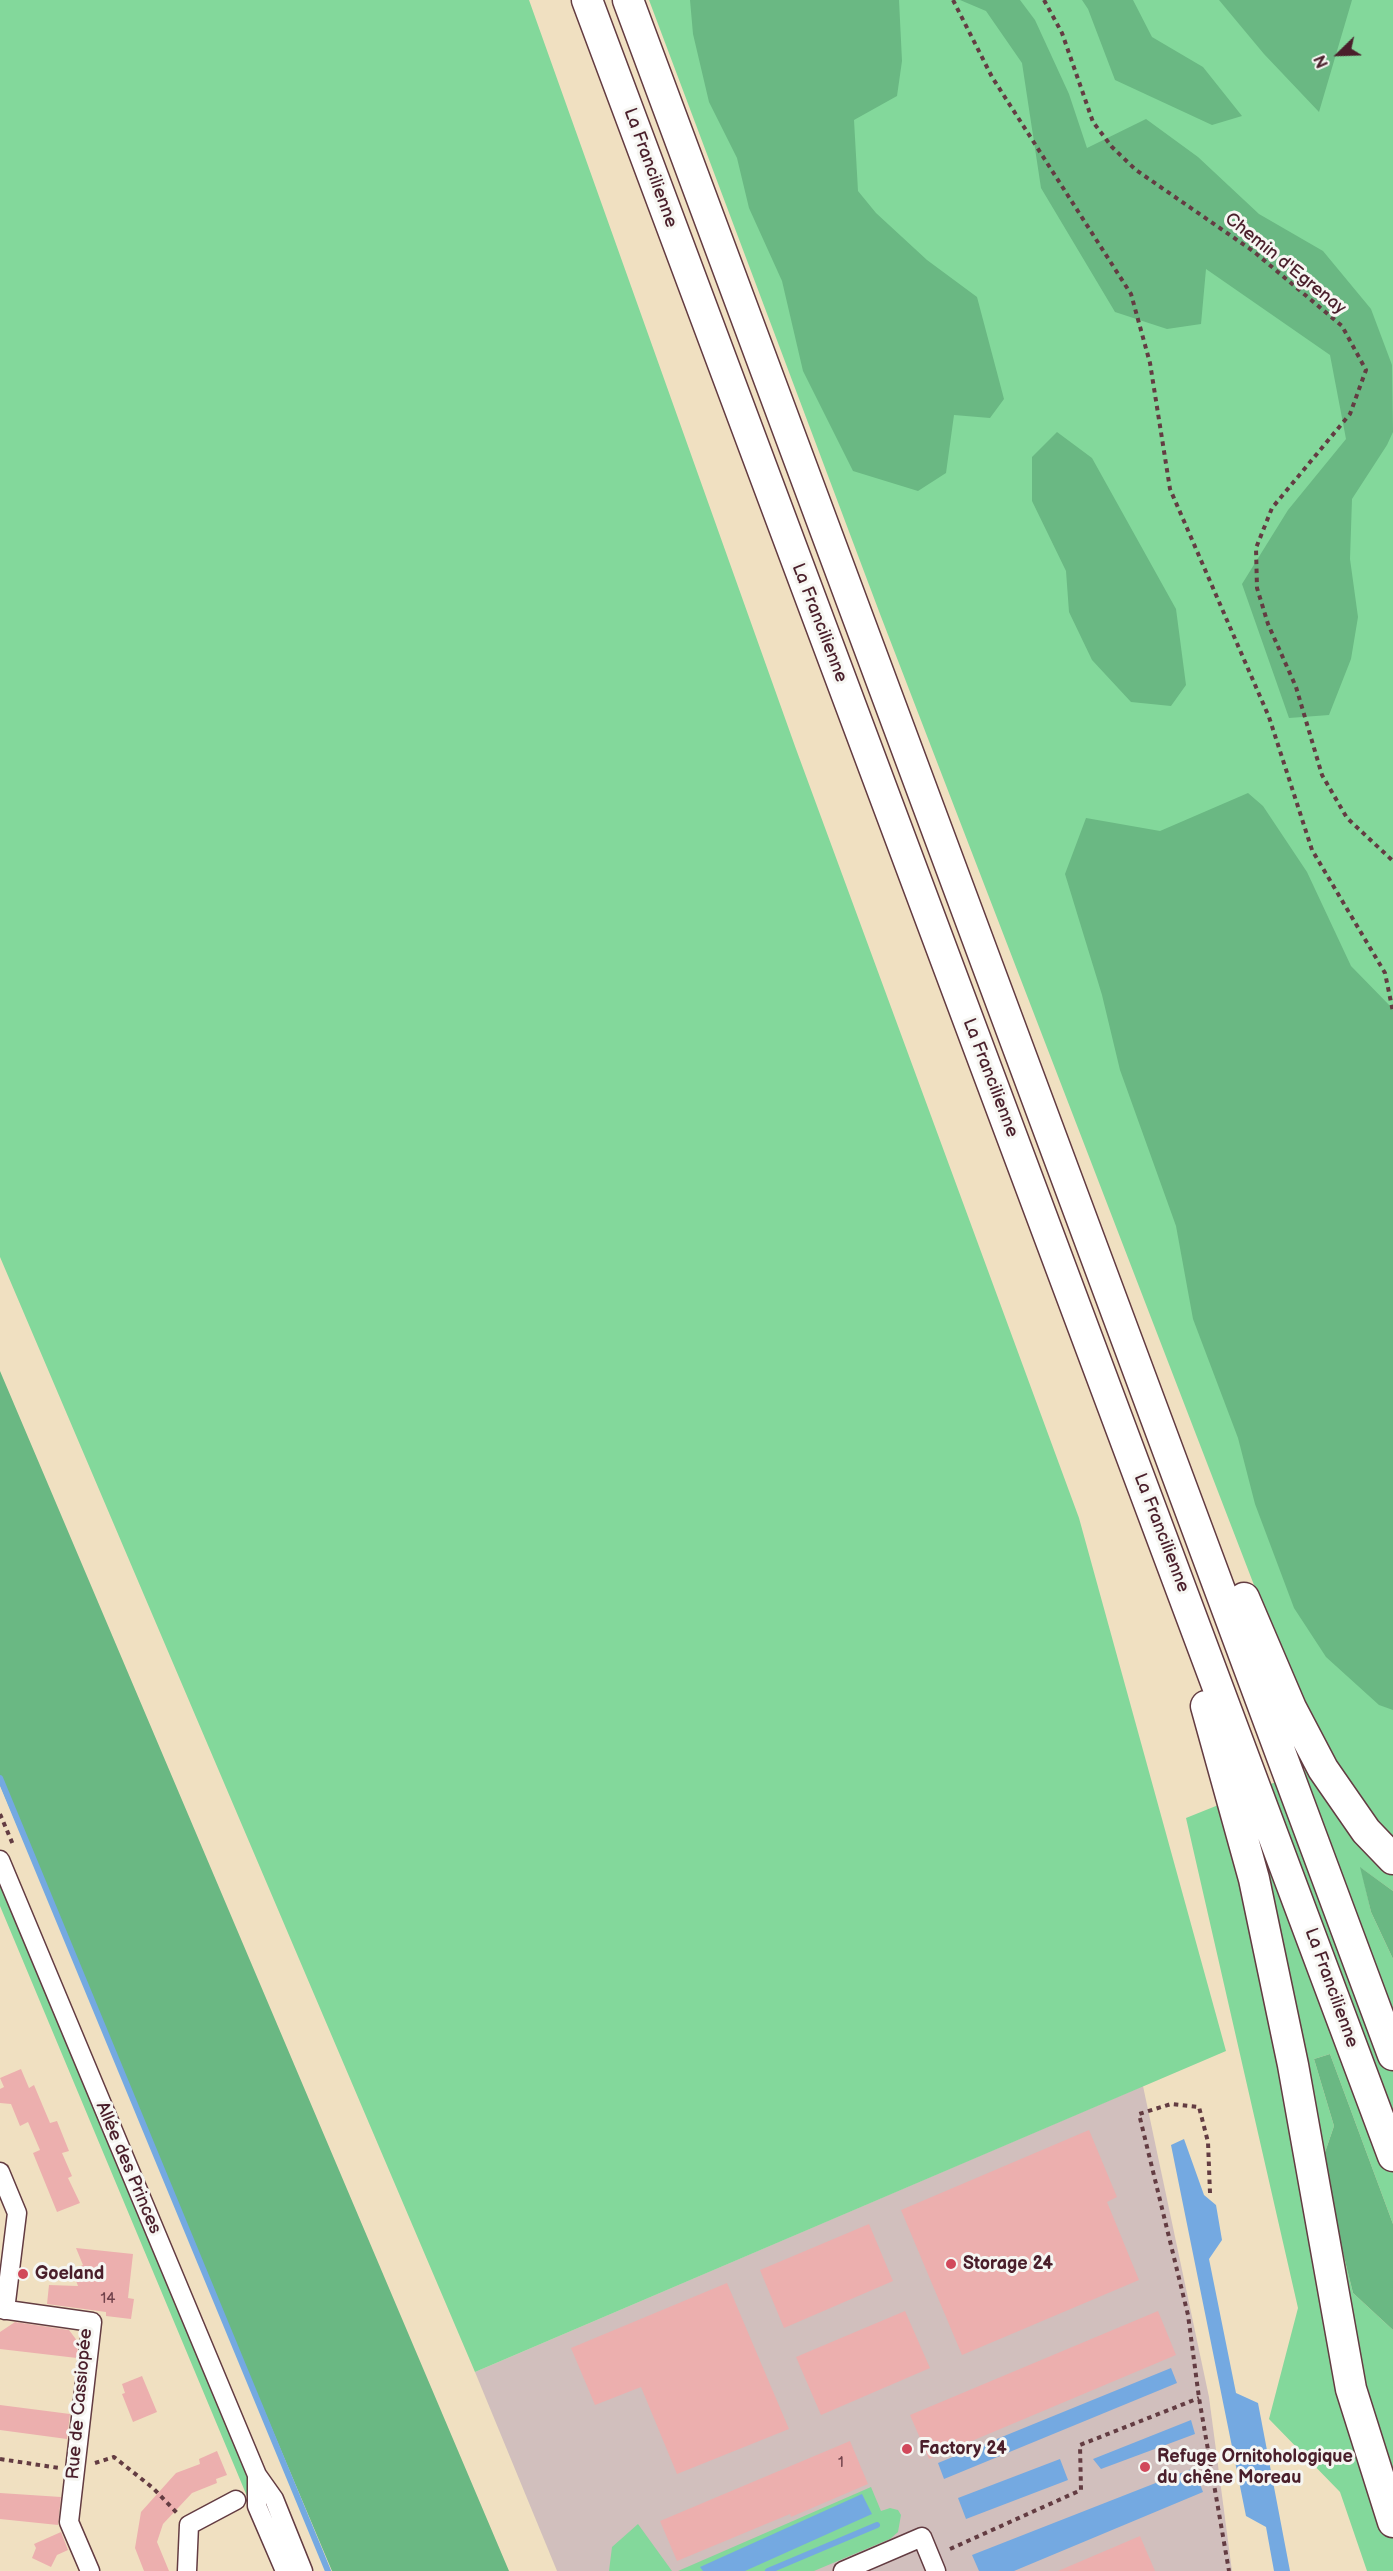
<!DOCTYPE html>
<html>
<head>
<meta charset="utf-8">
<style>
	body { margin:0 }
	#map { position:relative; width:1393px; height:2571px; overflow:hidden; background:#f0e0c1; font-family:"Balsamiq Sans",sans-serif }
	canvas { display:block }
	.north { position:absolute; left:1309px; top:24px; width:60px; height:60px; -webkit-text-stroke:4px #f6f6f2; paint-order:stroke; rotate:247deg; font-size:16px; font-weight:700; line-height:24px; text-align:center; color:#4a1f2b }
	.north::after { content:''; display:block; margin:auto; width:21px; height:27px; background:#4a1f2b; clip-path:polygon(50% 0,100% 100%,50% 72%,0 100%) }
</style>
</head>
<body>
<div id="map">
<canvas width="1393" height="2571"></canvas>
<div class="north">N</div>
</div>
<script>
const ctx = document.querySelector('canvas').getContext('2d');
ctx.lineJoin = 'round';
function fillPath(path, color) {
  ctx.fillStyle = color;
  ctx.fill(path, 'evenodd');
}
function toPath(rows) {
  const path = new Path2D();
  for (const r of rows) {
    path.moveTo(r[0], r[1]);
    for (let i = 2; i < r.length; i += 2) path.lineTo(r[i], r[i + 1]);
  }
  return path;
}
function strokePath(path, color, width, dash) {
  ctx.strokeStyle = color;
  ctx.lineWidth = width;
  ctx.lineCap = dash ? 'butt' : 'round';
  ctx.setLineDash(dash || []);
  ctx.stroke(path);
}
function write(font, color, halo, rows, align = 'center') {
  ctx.font = font + ' "Balsamiq Sans",sans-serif';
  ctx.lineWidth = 6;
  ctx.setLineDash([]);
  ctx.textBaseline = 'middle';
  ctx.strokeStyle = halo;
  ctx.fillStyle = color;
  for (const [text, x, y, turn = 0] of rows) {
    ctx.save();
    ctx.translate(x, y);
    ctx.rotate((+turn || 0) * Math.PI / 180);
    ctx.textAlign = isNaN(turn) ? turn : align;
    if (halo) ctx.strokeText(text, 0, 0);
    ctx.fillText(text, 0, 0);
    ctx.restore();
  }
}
const industrial = toPath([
	[1143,2086,1209,2397,1232,2571,557,2571,475,2372]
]);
const green = toPath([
	[0,0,529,0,796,749,1079,1518,1226,2051,475,2372,0,1257],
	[649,0,1393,0,1393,1891,1361,1868,1371,1912,1393,1959,1393,2224,1330,2054,1314,2059,1334,2126,1321,2164,1353,2293,1393,2330,1393,2571,1367,2571,1340,2492,1269,2419,1298,2308,1186,1818,1333,1759,1312,1722,1269,1624,880,614],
	[0,1883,249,2479,249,2501,0,1906],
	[871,2487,881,2511,890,2508,898,2510,901,2515,898,2532,890,2539,814,2571,678,2571],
	[638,2524,672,2571,609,2571,612,2547]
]);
const forest = toPath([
	[690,0,899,0,902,61,897,96,854,120,858,191,876,213,927,260,977,297,1004,399,990,418,954,415,946,473,918,491,853,471,803,371,782,281,749,208,737,158,709,102,693,34],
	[960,0,1020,0,1035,20,1069,94,1087,148,1146,119,1198,157,1259,214,1323,251,1371,309,1392,365,1393,432,1387,445,1352,499,1350,559,1358,617,1351,659,1329,715,1289,718,1242,584,1288,510,1346,439,1330,355,1206,269,1201,324,1167,329,1115,312,1041,188,1022,63,986,11],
	[1082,0,1133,0,1152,37,1203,67,1242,116,1212,125,1115,80,1088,9],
	[1219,0,1352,0,1319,112,1264,54],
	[1057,432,1092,458,1176,609,1186,685,1171,706,1131,702,1092,660,1069,612,1066,571,1032,501,1032,457],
	[1248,793,1263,806,1307,872,1351,966,1393,1009,1393,1710,1379,1705,1326,1657,1294,1608,1255,1504,1238,1438,1193,1319,1176,1226,1120,1070,1102,995,1065,874,1086,818,1160,831],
	[0,1371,509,2571,332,2571,0,1785],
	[1360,1867,1393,1891,1393,1959,1371,1912],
	[1330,2054,1393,2224,1393,2330,1353,2293,1321,2164,1334,2126,1314,2059]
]);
const water = toPath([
	[1184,2139,1204,2195,1216,2205,1222,2240,1209,2259,1236,2393,1258,2403,1290,2571,1274,2571,1266,2527,1246,2516,1171,2145],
	[1171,2368,1177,2383,944,2479,938,2463],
	[1191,2420,1195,2434,1101,2469,1093,2459],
	[1060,2459,1068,2480,966,2519,958,2498],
	[1194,2468,1203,2492,1014,2571,979,2571,972,2555],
	[862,2494,872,2514,745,2571,703,2571,700,2567]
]);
const stream = toPath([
	[0,1778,328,2571],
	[768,2571,877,2525]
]);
const building = toPath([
	[21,2069,29,2088,34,2085,50,2123,57,2121,69,2151,62,2153,72,2176,68,2178,80,2203,57,2212,33,2153,40,2150,28,2122,20,2126,11,2104,0,2103,0,2089,4,2087,0,2078],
	[1089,2130,1117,2197,1107,2202,1139,2280,962,2355,901,2210],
	[869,2224,893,2281,784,2328,760,2270],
	[76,2248,133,2254,128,2298,134,2299,131,2319,106,2316,106,2312,47,2304,49,2285,78,2286,72,2270,83,2265],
	[727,2283,789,2429,677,2474,641,2387,595,2405,571,2348],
	[905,2311,930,2368,821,2415,796,2357],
	[1158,2311,1176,2355,929,2459,910,2415],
	[15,2322,69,2330,78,2342,77,2358,0,2349,0,2332],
	[142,2376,157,2412,133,2422,122,2394,125,2393,122,2384],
	[0,2405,70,2414,67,2439,0,2430],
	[850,2441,868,2484,791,2517,790,2514,677,2561,660,2521],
	[217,2451,227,2475,216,2479,217,2483,192,2493,163,2524,157,2542,169,2571,144,2571,135,2548,141,2512,176,2473,200,2464,199,2459],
	[0,2493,61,2497,58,2525,0,2519],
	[61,2532,68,2550,57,2555,51,2567,32,2558,36,2548,34,2544],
	[1140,2536,1155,2571,1058,2571]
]);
const path = toPath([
	[953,0,992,77,1131,294,1150,363,1170,489,1269,717,1312,850,1385,973,1393,1012],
	[1044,0,1062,33,1093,122,1112,147,1136,170,1253,251,1342,326,1366,370,1350,414,1272,508,1256,548,1257,588,1268,624,1296,687,1322,775,1347,818,1393,861],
	[0,1814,14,1847],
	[1210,2193,1208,2142,1199,2107,1171,2104,1139,2114,1188,2315,1199,2398,1229,2571],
	[0,2459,59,2468],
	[95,2463,114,2457,153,2488,178,2514],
	[950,2549,1081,2490,1080,2445,1199,2398]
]);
const minor = toPath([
	[0,1860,257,2475,274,2499,303,2571],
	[0,2172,17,2213,5,2310],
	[0,2309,92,2322,69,2522,90,2571],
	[257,2475,257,2506,285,2571],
	[187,2571,189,2525,236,2500],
	[843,2571,922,2537,936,2571]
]);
const trunk = toPath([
	[587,0,1393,2156],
	[628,0,1393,2055],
	[1244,1598,1291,1708,1323,1769,1366,1831,1393,1859],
	[1206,1706,1254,1879,1293,2065,1351,2389,1393,2522]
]);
const markers = [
	[951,2264,6,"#d1495b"],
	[23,2274,6,"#d1495b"],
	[907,2449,6,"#d1495b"],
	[1145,2467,6,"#d1495b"]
];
const numberNames = [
	["14",108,2299],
	["1",841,2463]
];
const streetNames = [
	["La Francilienne",650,168,70],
	["Chemin d'Egrenay",1285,264,39],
	["La Francilienne",819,623,69],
	["La Francilienne",990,1078,69],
	["La Francilienne",1161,1533,69],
	["La Francilienne",1331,1988,70],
	["Allée des Princes",128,2168,67],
	["Rue de Cassiopée",80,2404,-85]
];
const poiNames = [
	["Storage 24",963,2264],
	["Goeland",35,2274],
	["Factory 24",919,2449],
	["Refuge Ornitohologique",1157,2457],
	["du chêne Moreau",1157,2478]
];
fillPath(industrial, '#d1bfbd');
fillPath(green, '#83d89b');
fillPath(forest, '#6ab883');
fillPath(water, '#74a9e1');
strokePath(stream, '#74a9e1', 6);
fillPath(building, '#ecafae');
strokePath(minor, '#633c42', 21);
strokePath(trunk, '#633c42', 33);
strokePath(path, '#633c42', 4, [4.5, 4.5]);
strokePath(minor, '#fff', 18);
strokePath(trunk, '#fff', 30);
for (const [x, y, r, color] of markers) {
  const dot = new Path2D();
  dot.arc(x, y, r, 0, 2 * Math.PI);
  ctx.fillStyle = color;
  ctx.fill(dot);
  strokePath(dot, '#f6f6f2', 2);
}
write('15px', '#72434c', null, numberNames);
write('18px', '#4a1f2b', '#f6f6f2', streetNames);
write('bold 18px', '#4a1f2b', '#f6f6f2', poiNames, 'left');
</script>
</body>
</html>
